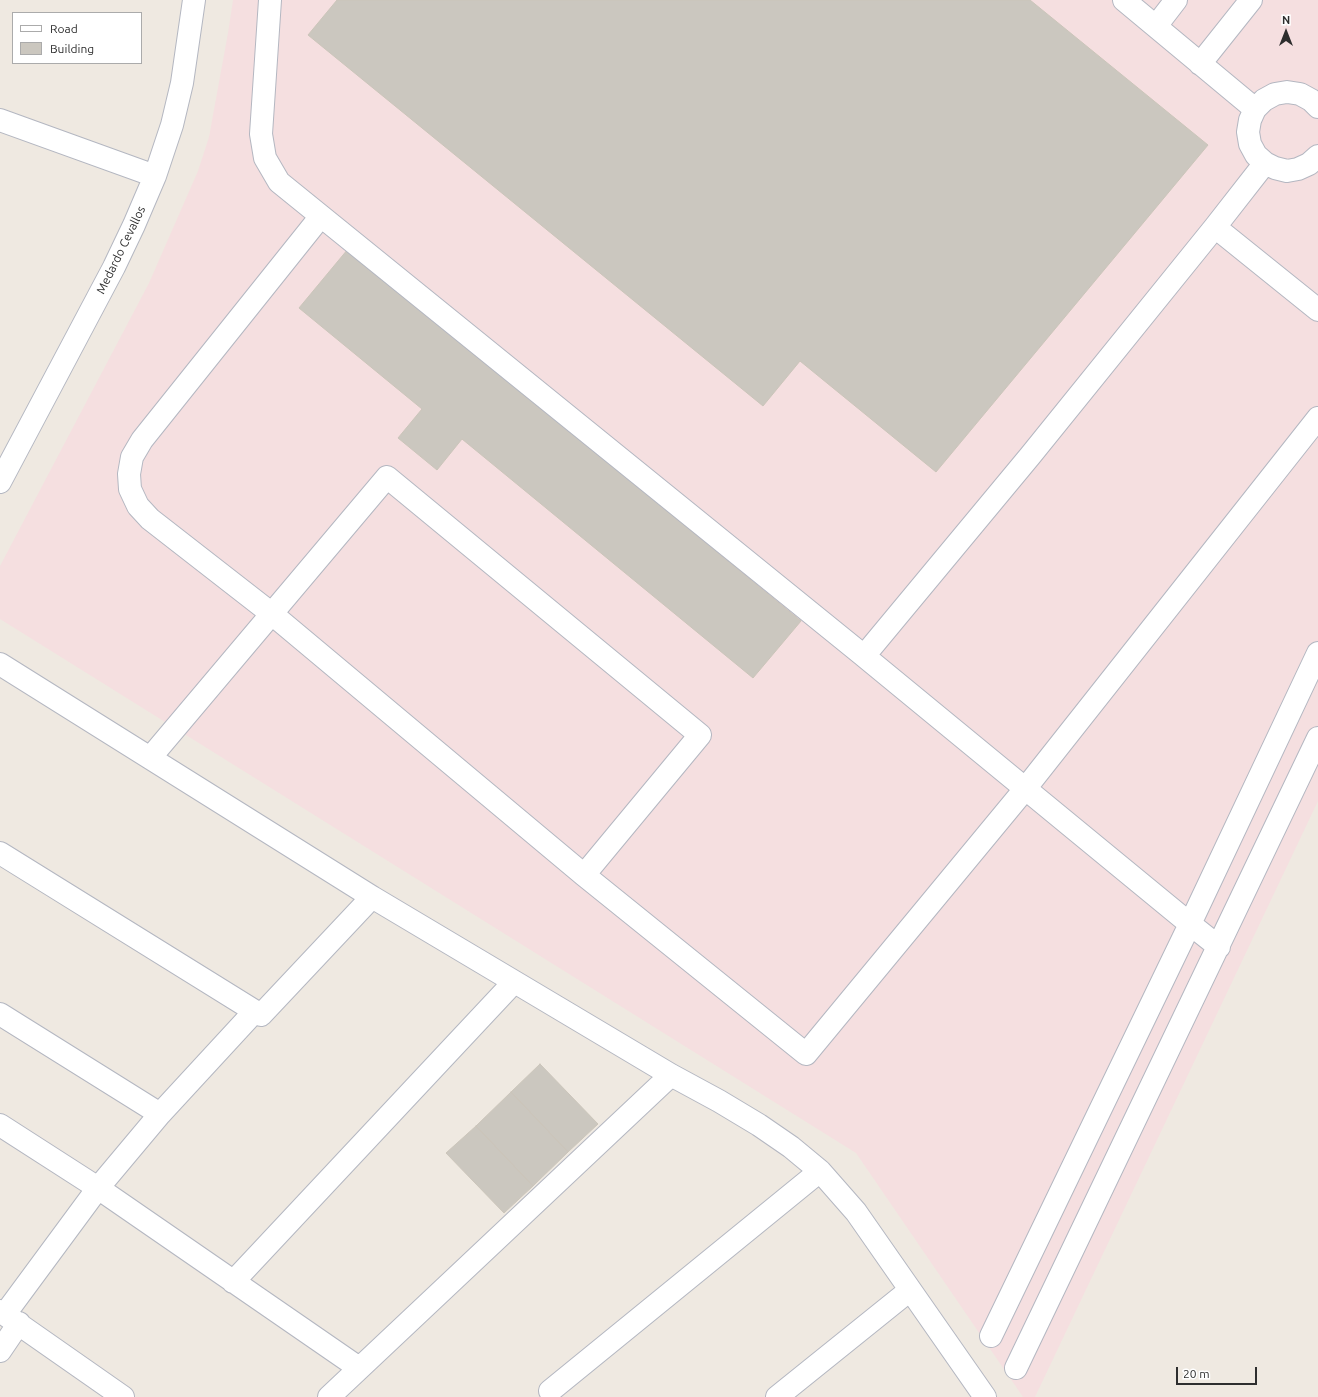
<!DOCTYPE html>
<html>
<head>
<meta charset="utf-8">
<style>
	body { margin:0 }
	#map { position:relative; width:1318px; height:1397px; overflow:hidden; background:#efe9e1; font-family:Ubuntu,sans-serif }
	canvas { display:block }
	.legend { position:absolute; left:12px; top:12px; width:130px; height:52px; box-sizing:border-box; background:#fff; border:1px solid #ababab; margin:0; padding:5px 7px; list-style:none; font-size:12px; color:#2e2e2e }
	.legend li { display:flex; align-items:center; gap:8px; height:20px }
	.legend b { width:20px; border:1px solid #ababab }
	.north { position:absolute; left:1266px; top:12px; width:40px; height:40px; -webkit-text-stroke:3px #fff; paint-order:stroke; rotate:0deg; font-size:11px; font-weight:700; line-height:16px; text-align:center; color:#2e2e2e }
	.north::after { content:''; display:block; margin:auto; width:14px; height:18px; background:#2e2e2e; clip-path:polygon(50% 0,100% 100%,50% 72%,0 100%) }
	.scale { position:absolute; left:1176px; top:1367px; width:81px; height:18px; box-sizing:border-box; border:2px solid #2e2e2e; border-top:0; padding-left:5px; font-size:12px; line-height:14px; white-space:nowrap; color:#2e2e2e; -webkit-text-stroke:3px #fff; paint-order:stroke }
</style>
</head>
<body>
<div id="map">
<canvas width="1318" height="1397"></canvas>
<ul class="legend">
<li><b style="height:5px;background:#fff"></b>Road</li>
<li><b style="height:11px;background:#cbc7bf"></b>Building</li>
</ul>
<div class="north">N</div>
<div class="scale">20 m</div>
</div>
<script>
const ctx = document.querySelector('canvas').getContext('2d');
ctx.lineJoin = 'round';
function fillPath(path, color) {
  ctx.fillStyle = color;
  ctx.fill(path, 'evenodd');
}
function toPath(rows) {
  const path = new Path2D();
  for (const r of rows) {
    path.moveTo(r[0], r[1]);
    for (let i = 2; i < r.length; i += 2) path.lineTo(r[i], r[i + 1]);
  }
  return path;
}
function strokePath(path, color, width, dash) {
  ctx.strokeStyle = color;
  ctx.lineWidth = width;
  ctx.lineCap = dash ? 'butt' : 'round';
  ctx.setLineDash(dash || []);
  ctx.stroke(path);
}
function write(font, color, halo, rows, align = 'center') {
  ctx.font = font + ' Ubuntu,sans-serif';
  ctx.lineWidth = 3.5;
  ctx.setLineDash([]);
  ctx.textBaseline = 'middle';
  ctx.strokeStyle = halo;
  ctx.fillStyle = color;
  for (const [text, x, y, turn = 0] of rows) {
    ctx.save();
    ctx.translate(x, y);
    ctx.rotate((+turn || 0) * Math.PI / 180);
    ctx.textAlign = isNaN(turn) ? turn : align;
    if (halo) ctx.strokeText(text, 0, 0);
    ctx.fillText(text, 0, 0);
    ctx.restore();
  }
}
const medical = toPath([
	[233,0,1318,0,1318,801,1035,1397,1023,1397,856,1153,0,619,0,566,149,283,198,171,209,137,228,33]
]);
const building = toPath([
	[337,0,1030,0,1208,145,936,472,800,361,763,406,308,35,337,0],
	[348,249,801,621,753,678,462,439,437,470,398,438,422,409,299,308,348,249],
	[540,1064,598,1124,568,1152,511,1092,540,1064],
	[511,1092,568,1152,533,1186,476,1126,511,1092],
	[476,1126,533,1186,504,1213,446,1153,476,1126]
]);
const minor = toPath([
	[270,0,261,134,265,158,279,182,864,656,1030,456,1215,227,1265,163],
	[1124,0,1255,109],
	[1156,26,1176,0],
	[1200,64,1251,0],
	[1318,107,1311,100,1300,94,1287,92,1275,94,1264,100,1255,109,1250,120,1248,132,1250,144,1256,155,1265,163,1275,168,1287,171,1298,169,1309,164,1318,156],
	[0,120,155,176],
	[321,216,142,440,132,457,129,474,130,489,138,506,150,519,272,614,584,875,806,1054,1025,789,1318,418],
	[1215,227,1318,310],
	[0,482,114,267,134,225,155,176,172,125,182,83,194,0],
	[864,656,1190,924,1219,947],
	[0,664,372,897,671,1075,719,1101,759,1125,791,1147,820,1171,856,1212,985,1397],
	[150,758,387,477,700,735,584,875],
	[0,853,261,1015,372,897],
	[0,1014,160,1114],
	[0,1125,98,1188,359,1368],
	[233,1282,514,982],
	[0,1311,123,1397],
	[5,1314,98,1188,160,1114,255,1011],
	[991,1336,1190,924,1318,653],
	[0,1351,19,1323],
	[1016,1368,1318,738],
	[550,1391,820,1171],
	[329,1397,671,1075],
	[777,1397,910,1290]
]);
const streetNames = [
	["Medardo Cevallos",121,250,-64]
];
fillPath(medical, '#f5dfe0');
fillPath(building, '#cbc7bf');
strokePath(building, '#cbc5ba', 1);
strokePath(minor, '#b4b7c1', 24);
strokePath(minor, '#fff', 22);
write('12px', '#2e2e2e', '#fff', streetNames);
</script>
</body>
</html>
